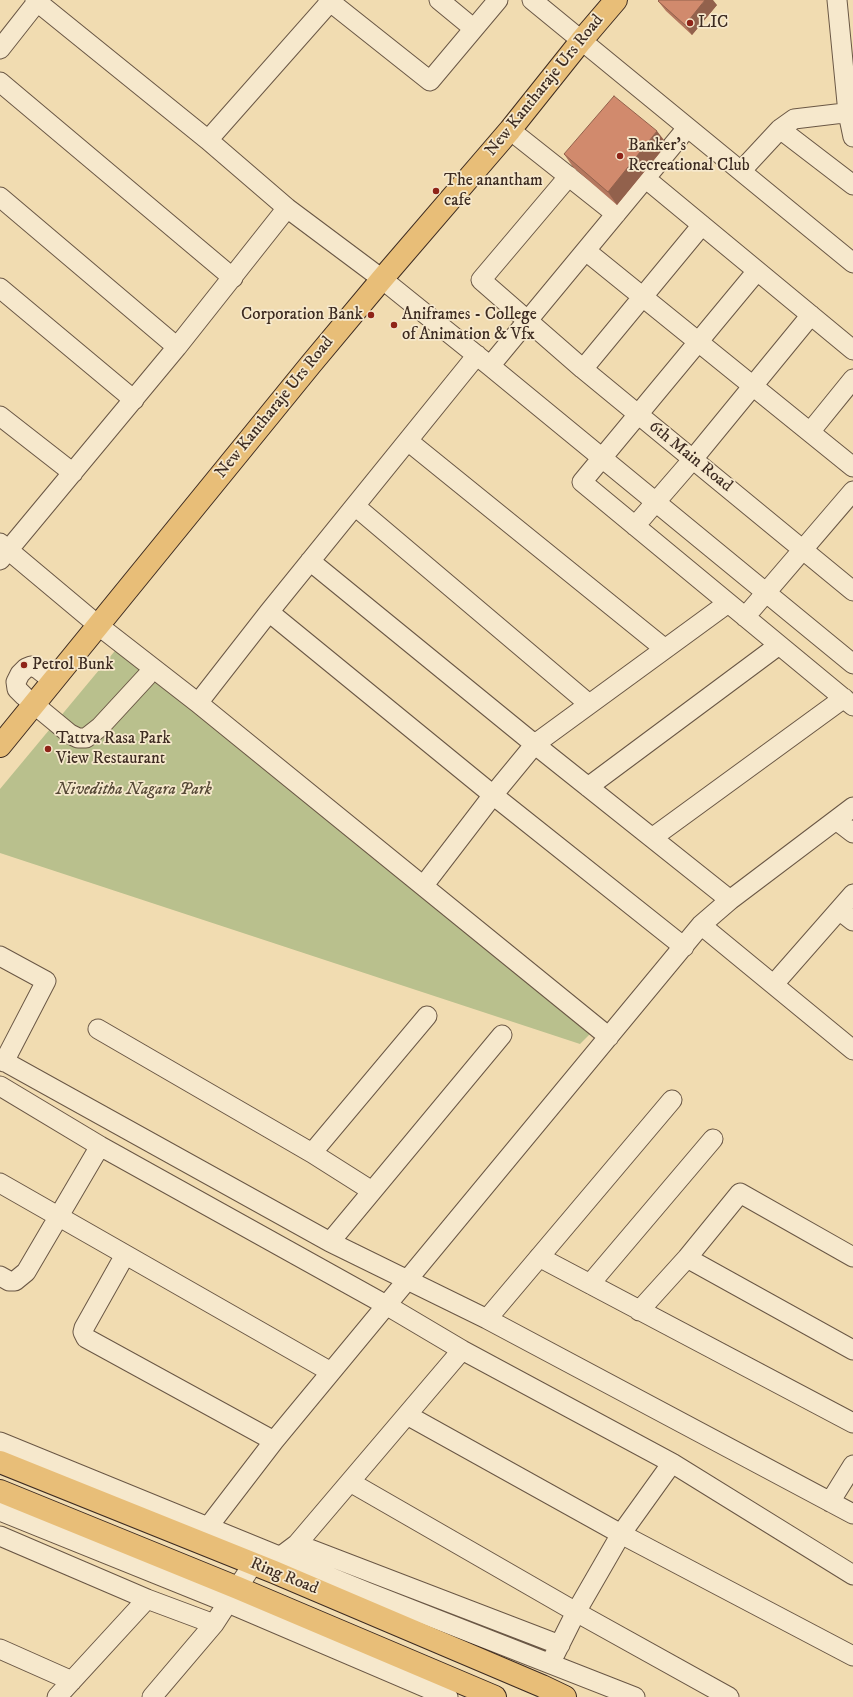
<!DOCTYPE html>
<html>
<head>
<meta charset="utf-8">
<style>
	body { margin:0 }
	canvas { display:block; background:#f1dcb1 }
</style>
</head>
<body>
<canvas width="853" height="1697"></canvas>
<script>
const ctx = document.querySelector('canvas').getContext('2d');
ctx.lineJoin = 'round';
function fillPath(path, color) {
  ctx.fillStyle = color;
  ctx.fill(path, 'evenodd');
}
function toPath(rows) {
  const path = new Path2D();
  for (const r of rows) {
    path.moveTo(r[0], r[1]);
    for (let i = 2; i < r.length; i += 2) path.lineTo(r[i], r[i + 1]);
  }
  return path;
}
function strokePath(path, color, width, dash) {
  ctx.strokeStyle = color;
  ctx.lineWidth = width;
  ctx.lineCap = dash ? 'butt' : 'round';
  ctx.setLineDash(dash || []);
  ctx.stroke(path);
}
function write(font, color, halo, rows, align = 'center') {
  ctx.font = font + ' "IM FELL DW Pica",serif';
  ctx.lineWidth = 3.5;
  ctx.setLineDash([]);
  ctx.textBaseline = 'middle';
  ctx.strokeStyle = halo;
  ctx.fillStyle = color;
  for (const [text, x, y, turn = 0] of rows) {
    ctx.save();
    ctx.translate(x, y);
    ctx.rotate((+turn || 0) * Math.PI / 180);
    ctx.textAlign = isNaN(turn) ? turn : align;
    if (halo) ctx.strokeText(text, 0, 0);
    ctx.fillText(text, 0, 0);
    ctx.restore();
  }
}
const green = toPath([
	[119,646,595,1029,580,1044,0,853,0,789]
]);
const minor = toPath([
	[35,0,208,140,287,208,382,279,490,366,853,664],
	[328,0,430,81,498,0],
	[439,0,473,28],
	[532,0,853,263],
	[837,0,848,113,853,137],
	[0,49,37,2],
	[0,82,233,278],
	[780,129,853,185],
	[510,130,616,214],
	[208,140,330,2],
	[741,171,780,129,794,119,853,112],
	[569,176,481,280,583,369,853,591],
	[645,178,853,350],
	[0,197,177,347],
	[586,251,853,467],
	[757,271,582,482,853,706],
	[0,288,134,400],
	[490,366,687,128],
	[583,369,702,225],
	[0,416,73,473],
	[810,432,853,379],
	[408,441,665,649],
	[355,506,589,704],
	[635,526,693,459,811,315],
	[0,543,99,626,198,703,609,1037],
	[0,560,177,347,287,208],
	[310,561,538,747,730,900],
	[269,612,493,795,684,947],
	[745,617,853,491],
	[53,681,38,669,31,666,26,668,20,674,16,682,17,689,24,696,70,734,78,738,86,738,100,727,147,676],
	[198,703,269,612,477,355],
	[588,787,779,645],
	[836,820,853,833],
	[652,838,844,698],
	[424,885,493,795,535,744,728,603],
	[839,910,853,921],
	[701,925,853,1050],
	[0,956,46,981,4,1062],
	[774,984,853,894],
	[98,1029,312,1153],
	[502,1035,330,1242,487,1319,853,1514],
	[0,1059,330,1242],
	[0,1086,100,1146,386,1305,462,1350,672,1463,853,1575],
	[0,1183,331,1372],
	[372,1191,312,1153,427,1016],
	[125,1255,84,1328,83,1332,86,1338,274,1441],
	[539,1257,853,1423],
	[687,1258,853,1350],
	[0,1276,9,1281,15,1281,26,1272,100,1146],
	[590,1284,713,1139],
	[639,1311,687,1258,740,1193,853,1257],
	[487,1319,672,1100],
	[407,1415,621,1534,853,1656],
	[0,1442,367,1592,635,1697],
	[350,1482,576,1612,729,1697],
	[830,1502,853,1465],
	[0,1511,228,1603,448,1697],
	[208,1527,274,1441,701,925,730,900,853,807],
	[0,1536,147,1599,214,1624],
	[297,1544,560,1645],
	[277,1566,281,1556,297,1544,462,1350],
	[0,1649,72,1681],
	[554,1656,576,1612,621,1534,672,1463],
	[57,1697,147,1599],
	[152,1697,214,1624,253,1564]
]);
const major = toPath([
	[0,746,311,364,382,279,510,130,581,41,616,0]
]);
const highway = toPath([
	[0,1462,274,1572,542,1686,565,1697],
	[0,1491,238,1588,495,1697]
]);
const wall = toPath([
	[658,1,717,5,692,35,666,11],
	[667,144,617,205,573,167,564,154]
]);
const shadedWall = toPath([
	[705,0,713,0,717,5,692,35,685,25],
	[657,131,667,144,617,205,608,192]
]);
const building = toPath([
	[659,0,705,0,685,25,658,1,659,0],
	[614,96,657,131,608,192,564,154,614,96]
]);
const markers = [
	[690,23,4,"#8f2418"],
	[620,156,4,"#8f2418"],
	[436,191,4,"#8f2418"],
	[371,315,4,"#8f2418"],
	[394,325,4,"#8f2418"],
	[24,665,4,"#8f2418"],
	[48,749,4,"#8f2418"]
];
const poiNames = [
	["LIC",698,23],
	["Banker's",628,146],
	["Recreational Club",628,166],
	["The anantham",444,181],
	["cafe",444,201],
	["Corporation Bank",363,315,"right"],
	["Aniframes - College",402,315],
	["of Animation & Vfx",402,335],
	["Petrol Bunk",32,665],
	["Tattva Rasa Park",56,739],
	["View Restaurant",56,759]
];
const streetNames = [
	["New Kantharaje Urs Road",545,86,-51],
	["New Kantharaje Urs Road",275,408,-51],
	["6th Main Road",690,457,39],
	["Ring Road",284,1577,22]
];
const parkNames = [
	["Niveditha Nagara Park",134,790]
];
fillPath(green, '#b9c08d');
strokePath(minor, '#6a5745', 21);
strokePath(major, '#3d2b21', 24);
strokePath(highway, '#3d2b21', 24);
strokePath(minor, '#f6e8cc', 19);
strokePath(major, '#e8be78', 22);
strokePath(highway, '#e8be78', 22);
fillPath(wall, '#b4775e');
fillPath(shadedWall, '#92614c');
fillPath(building, '#d18a6d');
strokePath(building, '#92614c', 1);
for (const [x, y, r, color] of markers) {
  const dot = new Path2D();
  dot.arc(x, y, r, 0, 2 * Math.PI);
  ctx.fillStyle = color;
  ctx.fill(dot);
  strokePath(dot, '#f6e8cc', 1.5);
}
write('17px', '#3d2b21', '#f6e8cc', poiNames, 'left');
write('17px', '#3d2b21', '#f6e8cc', streetNames);
write('italic 17px', '#564937', '#f6e8cc', parkNames);
</script>
</body>
</html>
